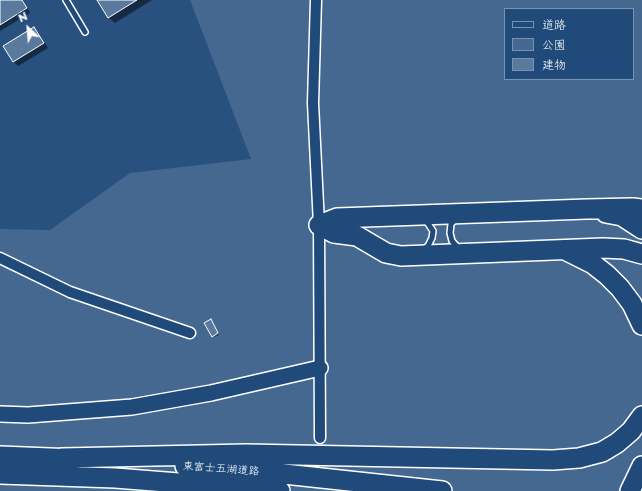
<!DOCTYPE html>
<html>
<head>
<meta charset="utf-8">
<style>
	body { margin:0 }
	#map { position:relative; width:642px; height:491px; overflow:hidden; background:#28517f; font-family:"Playpen Sans","Klee One",sans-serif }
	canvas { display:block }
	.legend { position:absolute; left:504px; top:8px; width:130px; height:72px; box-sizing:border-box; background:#1f4a7a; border:1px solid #7992af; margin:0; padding:5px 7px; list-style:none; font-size:12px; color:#fff }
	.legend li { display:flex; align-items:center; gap:8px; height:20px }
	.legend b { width:20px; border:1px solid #7992af }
	.north { position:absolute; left:8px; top:8px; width:40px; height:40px; -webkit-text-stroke:3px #1f4a7a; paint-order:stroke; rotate:334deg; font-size:11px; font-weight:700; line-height:16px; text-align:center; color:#fff }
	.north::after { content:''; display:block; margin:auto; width:14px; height:18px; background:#fff; clip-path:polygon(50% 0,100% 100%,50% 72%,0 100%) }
</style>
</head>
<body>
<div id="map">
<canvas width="642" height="491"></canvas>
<ul class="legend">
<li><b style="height:5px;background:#1f4a7a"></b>道路</li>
<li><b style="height:11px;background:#446890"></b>公園</li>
<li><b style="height:11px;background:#5a7a9d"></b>建物</li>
</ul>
<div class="north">N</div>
</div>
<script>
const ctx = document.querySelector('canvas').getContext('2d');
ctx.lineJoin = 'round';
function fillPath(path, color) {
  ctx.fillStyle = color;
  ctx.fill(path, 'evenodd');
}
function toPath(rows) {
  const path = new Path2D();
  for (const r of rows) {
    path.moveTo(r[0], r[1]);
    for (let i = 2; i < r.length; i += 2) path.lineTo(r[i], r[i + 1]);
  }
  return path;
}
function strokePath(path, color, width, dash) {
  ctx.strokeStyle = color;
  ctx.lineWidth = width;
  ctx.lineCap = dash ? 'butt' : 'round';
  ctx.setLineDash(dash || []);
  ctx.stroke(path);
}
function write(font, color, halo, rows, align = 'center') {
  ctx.font = font + ' "Playpen Sans","Klee One",sans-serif';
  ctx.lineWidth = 3.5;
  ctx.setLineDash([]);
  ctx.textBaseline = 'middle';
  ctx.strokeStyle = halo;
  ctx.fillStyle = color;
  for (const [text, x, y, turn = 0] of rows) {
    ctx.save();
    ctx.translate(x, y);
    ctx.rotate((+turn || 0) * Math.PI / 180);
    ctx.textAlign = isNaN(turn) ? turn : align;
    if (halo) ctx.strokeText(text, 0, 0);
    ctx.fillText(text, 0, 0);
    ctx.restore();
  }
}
const green = toPath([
	[190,0,642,0,642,491,0,491,0,229,50,230,130,173,251,159],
	[505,9,633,9,633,79,505,79]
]);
const shadow = toPath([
	[0,0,23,0,30,13,0,31],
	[98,0,152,0,115,23,109,18],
	[34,28,38,32,48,48,18,66,14,62,4,46],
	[212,321,219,335,214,337,213,336]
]);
const building = toPath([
	[0,0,22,0,27,8,0,25,0,0],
	[97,0,137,0,108,18,97,0],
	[34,27,44,43,13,62,3,46,34,27],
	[211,319,218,333,212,337,204,323,211,319]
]);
const secondaryTunnel = toPath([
	[320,438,321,491]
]);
const lane = toPath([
	[66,0,85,32],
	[455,220,451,224,450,233,452,241,459,249],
	[424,249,428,246,432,238,433,231,425,219]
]);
const street = toPath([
	[316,0,313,103,319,225,320,438],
	[0,258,70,292,190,333]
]);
const secondary = toPath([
	[0,414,28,415,132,407,211,393,320,368]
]);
const highway = toPath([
	[606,213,622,216,642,229],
	[319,225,334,233,357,236,386,253,401,256,603,248,624,249,642,254],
	[319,225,337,218,587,209,633,208,642,209],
	[565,250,593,264,607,275,620,288,632,304,642,325],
	[0,456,75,459],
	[62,458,246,454,553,460,579,458,602,452,617,443,631,431,642,416],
	[185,466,256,471,442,491],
	[0,474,115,478,280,491],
	[630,491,642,466]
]);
const streetNames = [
	["東富士五湖道路",221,469,4]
];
fillPath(green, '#446890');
fillPath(shadow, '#0007');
fillPath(building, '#5a7a9d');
strokePath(building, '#fff', 1);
strokePath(secondaryTunnel, '#486b92', 15, [15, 8]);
strokePath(lane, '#fff', 8);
strokePath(street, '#fff', 13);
strokePath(secondary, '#fff', 18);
strokePath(highway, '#fff', 22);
strokePath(lane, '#1f4a7a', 5);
strokePath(street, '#1f4a7a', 10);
strokePath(secondary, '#1f4a7a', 15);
strokePath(highway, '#1f4a7a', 19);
write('11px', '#fff', '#1f4a7a', streetNames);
</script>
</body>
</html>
